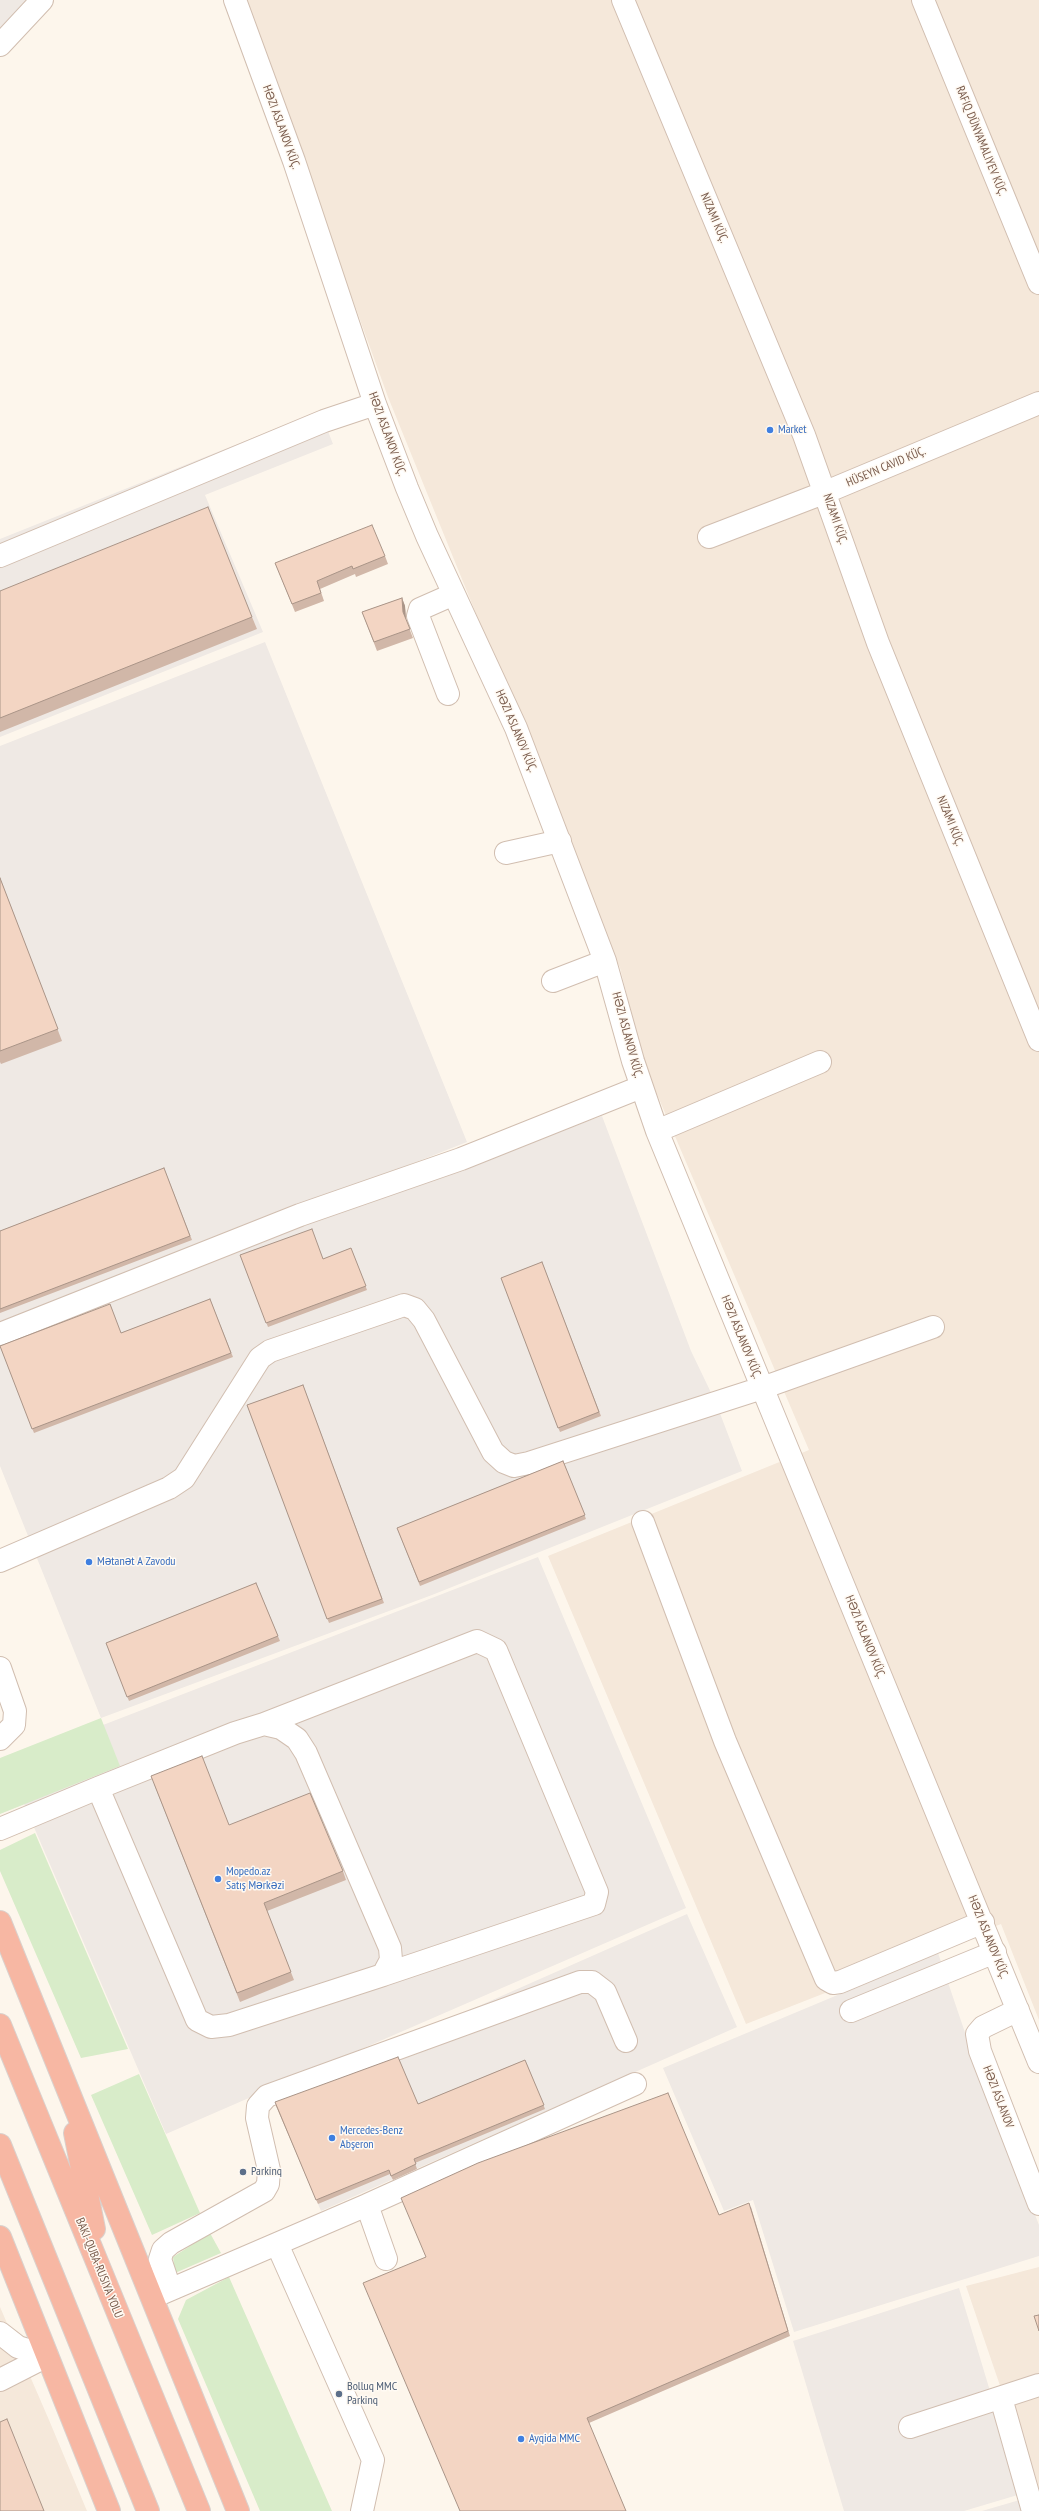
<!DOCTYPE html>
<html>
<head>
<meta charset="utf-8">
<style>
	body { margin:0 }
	canvas { display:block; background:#fdf6ec }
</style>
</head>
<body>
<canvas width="1039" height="2511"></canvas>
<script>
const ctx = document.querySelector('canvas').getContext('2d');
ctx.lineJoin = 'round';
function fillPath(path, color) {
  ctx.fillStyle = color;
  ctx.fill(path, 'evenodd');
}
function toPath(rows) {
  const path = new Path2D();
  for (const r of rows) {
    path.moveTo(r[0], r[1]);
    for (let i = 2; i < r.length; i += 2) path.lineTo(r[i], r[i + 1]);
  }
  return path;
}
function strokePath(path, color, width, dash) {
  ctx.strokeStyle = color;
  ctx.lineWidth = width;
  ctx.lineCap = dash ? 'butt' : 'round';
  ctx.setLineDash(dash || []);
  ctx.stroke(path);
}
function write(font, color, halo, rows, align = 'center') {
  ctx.font = font + ' "PT Sans Narrow",sans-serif';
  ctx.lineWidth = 3;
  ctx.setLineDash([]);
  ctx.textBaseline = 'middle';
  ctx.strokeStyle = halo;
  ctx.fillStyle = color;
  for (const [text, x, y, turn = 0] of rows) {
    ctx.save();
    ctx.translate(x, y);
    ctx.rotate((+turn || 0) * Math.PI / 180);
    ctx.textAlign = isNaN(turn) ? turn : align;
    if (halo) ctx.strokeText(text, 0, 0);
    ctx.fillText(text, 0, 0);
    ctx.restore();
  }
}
const residential = toPath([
	[244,0,1039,0,1039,2020,1001,1924,746,2024,548,1556,809,1450,645,1066,620,968,388,397],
	[1039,2267,1039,2500,966,2286],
	[0,2307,49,2420,87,2511,0,2511]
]);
const industrial = toPath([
	[0,0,28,0,0,30],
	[320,411,333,444,205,495,263,632,0,737,0,539],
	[265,642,467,1142,0,1326,0,746],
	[602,1116,691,1351,716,1403,742,1471,432,1595,101,1718,0,1466,0,1341,369,1199],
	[538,1557,686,1908,166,2134,24,1804,119,1766,103,1725],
	[687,1914,737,2027,321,2211,273,2097],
	[938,1953,976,2065,1039,2225,1039,2256,794,2332,753,2200,724,2211,663,2068],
	[959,2288,1021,2494,964,2511,844,2511,793,2341],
	[1023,2499,1025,2511,982,2511]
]);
const green = toPath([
	[101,1718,120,1766,0,1814,0,1758],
	[35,1833,128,2049,81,2058,0,1871,0,1850],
	[139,2074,200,2213,152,2235,91,2095],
	[210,2233,221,2253,175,2273,173,2257],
	[229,2277,332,2511,260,2511,178,2319,186,2300]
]);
const minor = toPath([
	[235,0,294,161,375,404,407,488,427,536,516,728,605,961,633,1061,657,1131,1039,2062],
	[623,0,804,435,878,643,1039,1040],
	[923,0,1039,283],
	[0,45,42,0],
	[709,537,826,492,1039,403],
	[0,556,324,421,375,404],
	[448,694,418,616,420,609,454,594],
	[506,853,560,841],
	[553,981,605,961],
	[657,1131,820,1062],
	[0,1334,300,1215,461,1159,641,1087],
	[643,1522,725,1741,826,1979,833,1983,840,1982,983,1922],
	[0,1561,169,1488,184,1478,260,1358,270,1351,404,1305,415,1309,424,1320,493,1452,504,1462,514,1466,529,1463,762,1388,933,1327],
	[0,1668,15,1711,14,1725,0,1739],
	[264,1724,477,1641,496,1650,597,1892,594,1904,383,1975],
	[0,1829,98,1788,235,1733,264,1724,281,1728,297,1739,306,1753,390,1948,391,1960,383,1975,229,2025,211,2027,197,2020,98,1788],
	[1018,2010,983,2027,977,2034,980,2051,1039,2204],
	[851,2011,995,1952],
	[367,2205,635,2084],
	[277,2244,373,2460,362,2511],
	[170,2289,160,2259,163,2250,171,2243,264,2191,268,2184,269,2170,257,2118,258,2106,267,2096,580,1982,592,1982,605,1992,626,2041],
	[158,2295,367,2205,386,2259],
	[0,2333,18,2347,47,2356],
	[0,2380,47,2356],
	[1001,2398,1033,2511],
	[910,2427,1039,2385]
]);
const highway = toPath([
	[0,1922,238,2511],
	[0,2025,199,2511],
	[75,2133,94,2229],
	[0,2145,148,2511],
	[0,2237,109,2511]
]);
const wall = toPath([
	[385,556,388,564,356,577,355,574,320,589,324,601,295,612,275,563],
	[0,591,252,617,257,629,0,732],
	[402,598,405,606,406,620,413,638,377,651,362,612],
	[0,878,62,1041,1,1064,0,1062],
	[164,1168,192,1240,0,1313,0,1231],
	[351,1248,367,1290,268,1327,240,1255,323,1259],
	[542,1262,601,1416,560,1432,501,1278],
	[210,1299,233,1357,34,1433,0,1346,121,1333],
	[303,1385,384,1603,329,1623,247,1405],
	[563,1461,586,1519,420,1586,397,1528],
	[256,1583,280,1641,129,1701,106,1643],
	[154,1784,229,1825,343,1871,346,1880,267,1911,294,1980,240,2002],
	[525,2060,545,2109,415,2163,417,2169,393,2180,390,2174,318,2204,276,2106,418,2104],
	[751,2207,790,2336,589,2423,460,2511,719,2215]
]);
const shadedWall = toPath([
	[402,598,405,606,406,620,403,612]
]);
const building = toPath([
	[208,507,252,617,0,718,0,591,208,507],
	[372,525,385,556,353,569,352,566,317,581,321,593,292,604,275,563,372,525],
	[402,598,403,612,410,629,374,642,362,612,402,598],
	[0,878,58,1029,0,1051,0,878],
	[164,1168,190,1236,0,1309,0,1231,164,1168],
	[312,1229,323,1259,351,1248,366,1286,266,1323,240,1255,312,1229],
	[542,1262,599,1412,558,1428,501,1278,542,1262],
	[210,1299,231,1353,32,1429,0,1346,110,1304,121,1333,210,1299],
	[303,1385,382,1599,327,1619,247,1405,303,1385],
	[563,1461,585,1515,419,1582,397,1528,563,1461],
	[256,1583,278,1636,127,1697,106,1643,256,1583],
	[202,1756,229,1825,310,1793,343,1871,264,1903,291,1972,237,1993,151,1776,202,1756],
	[398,2057,418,2104,525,2060,544,2105,414,2159,416,2164,391,2176,389,2170,316,2200,275,2102,398,2057],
	[668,2093,719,2215,749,2203,788,2331,587,2418,626,2511,460,2511,363,2283,426,2257,401,2198,478,2163,668,2093],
	[1039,2315,1039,2331,1034,2316,1039,2315],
	[7,2419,44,2511,0,2511,0,2422,7,2419]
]);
const markers = [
	[770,430,4,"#3f7fe0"],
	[89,1562,4,"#3f7fe0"],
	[218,1879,4,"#3f7fe0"],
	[332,2138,4,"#3f7fe0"],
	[243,2172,4,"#5c6f8a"],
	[339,2394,4,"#5c6f8a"],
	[521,2439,4,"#3f7fe0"]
];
const streetNames = [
	["HƏZI ASLANOV KÜÇ.",281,127,70],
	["RAFIQ DÜNYAMALIYEV KÜÇ.",981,141,68],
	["NIZAMI KÜÇ.",714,218,67],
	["HƏZI ASLANOV KÜÇ.",387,434,70],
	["HÜSEYN CAVID KÜÇ.",886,467,-23],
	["NIZAMI KÜÇ.",835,519,71],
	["HƏZI ASLANOV KÜÇ.",516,731,67],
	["NIZAMI KÜÇ.",950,821,68],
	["HƏZI ASLANOV KÜÇ.",627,1035,75],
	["HƏZI ASLANOV KÜÇ.",741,1337,68],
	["HƏZI ASLANOV KÜÇ.",865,1637,68],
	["HƏZI ASLANOV KÜÇ.",988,1937,68],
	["HƏZI ASLANOV",998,2097,69],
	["BAKI-QUBA-RUSIYA YOLU",99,2268,68]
];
const shopNames = [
	["Market",778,430],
	["Mətanət A Zavodu",97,1562],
	["Mopedo.az",226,1872],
	["Satış Mərkəzi",226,1886],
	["Mercedes-Benz",340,2131],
	["Abşeron",340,2145],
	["Ayqida MMC",529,2439]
];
const serviceNames = [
	["Parkinq",251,2172],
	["Bolluq MMC",347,2387],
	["Parkinq",347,2401]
];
fillPath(residential, '#f5e8da');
fillPath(industrial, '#efe9e4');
fillPath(green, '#d8ecc9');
strokePath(minor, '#d1beb0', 24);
strokePath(highway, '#dad1cd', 24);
strokePath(minor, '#fff', 22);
strokePath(highway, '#f7b7a3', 22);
fillPath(wall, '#d1b7a8');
fillPath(shadedWall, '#aa9588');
fillPath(building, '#f3d5c3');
strokePath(building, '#aa9588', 1);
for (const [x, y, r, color] of markers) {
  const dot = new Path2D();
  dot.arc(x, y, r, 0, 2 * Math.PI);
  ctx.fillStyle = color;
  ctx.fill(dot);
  strokePath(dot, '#fffaf3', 1.5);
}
write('12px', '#7a5c4d', '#fffaf3', streetNames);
write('12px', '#366cbe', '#fffaf3', shopNames, 'left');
write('12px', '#4e5e75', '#fffaf3', serviceNames, 'left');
</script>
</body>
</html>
